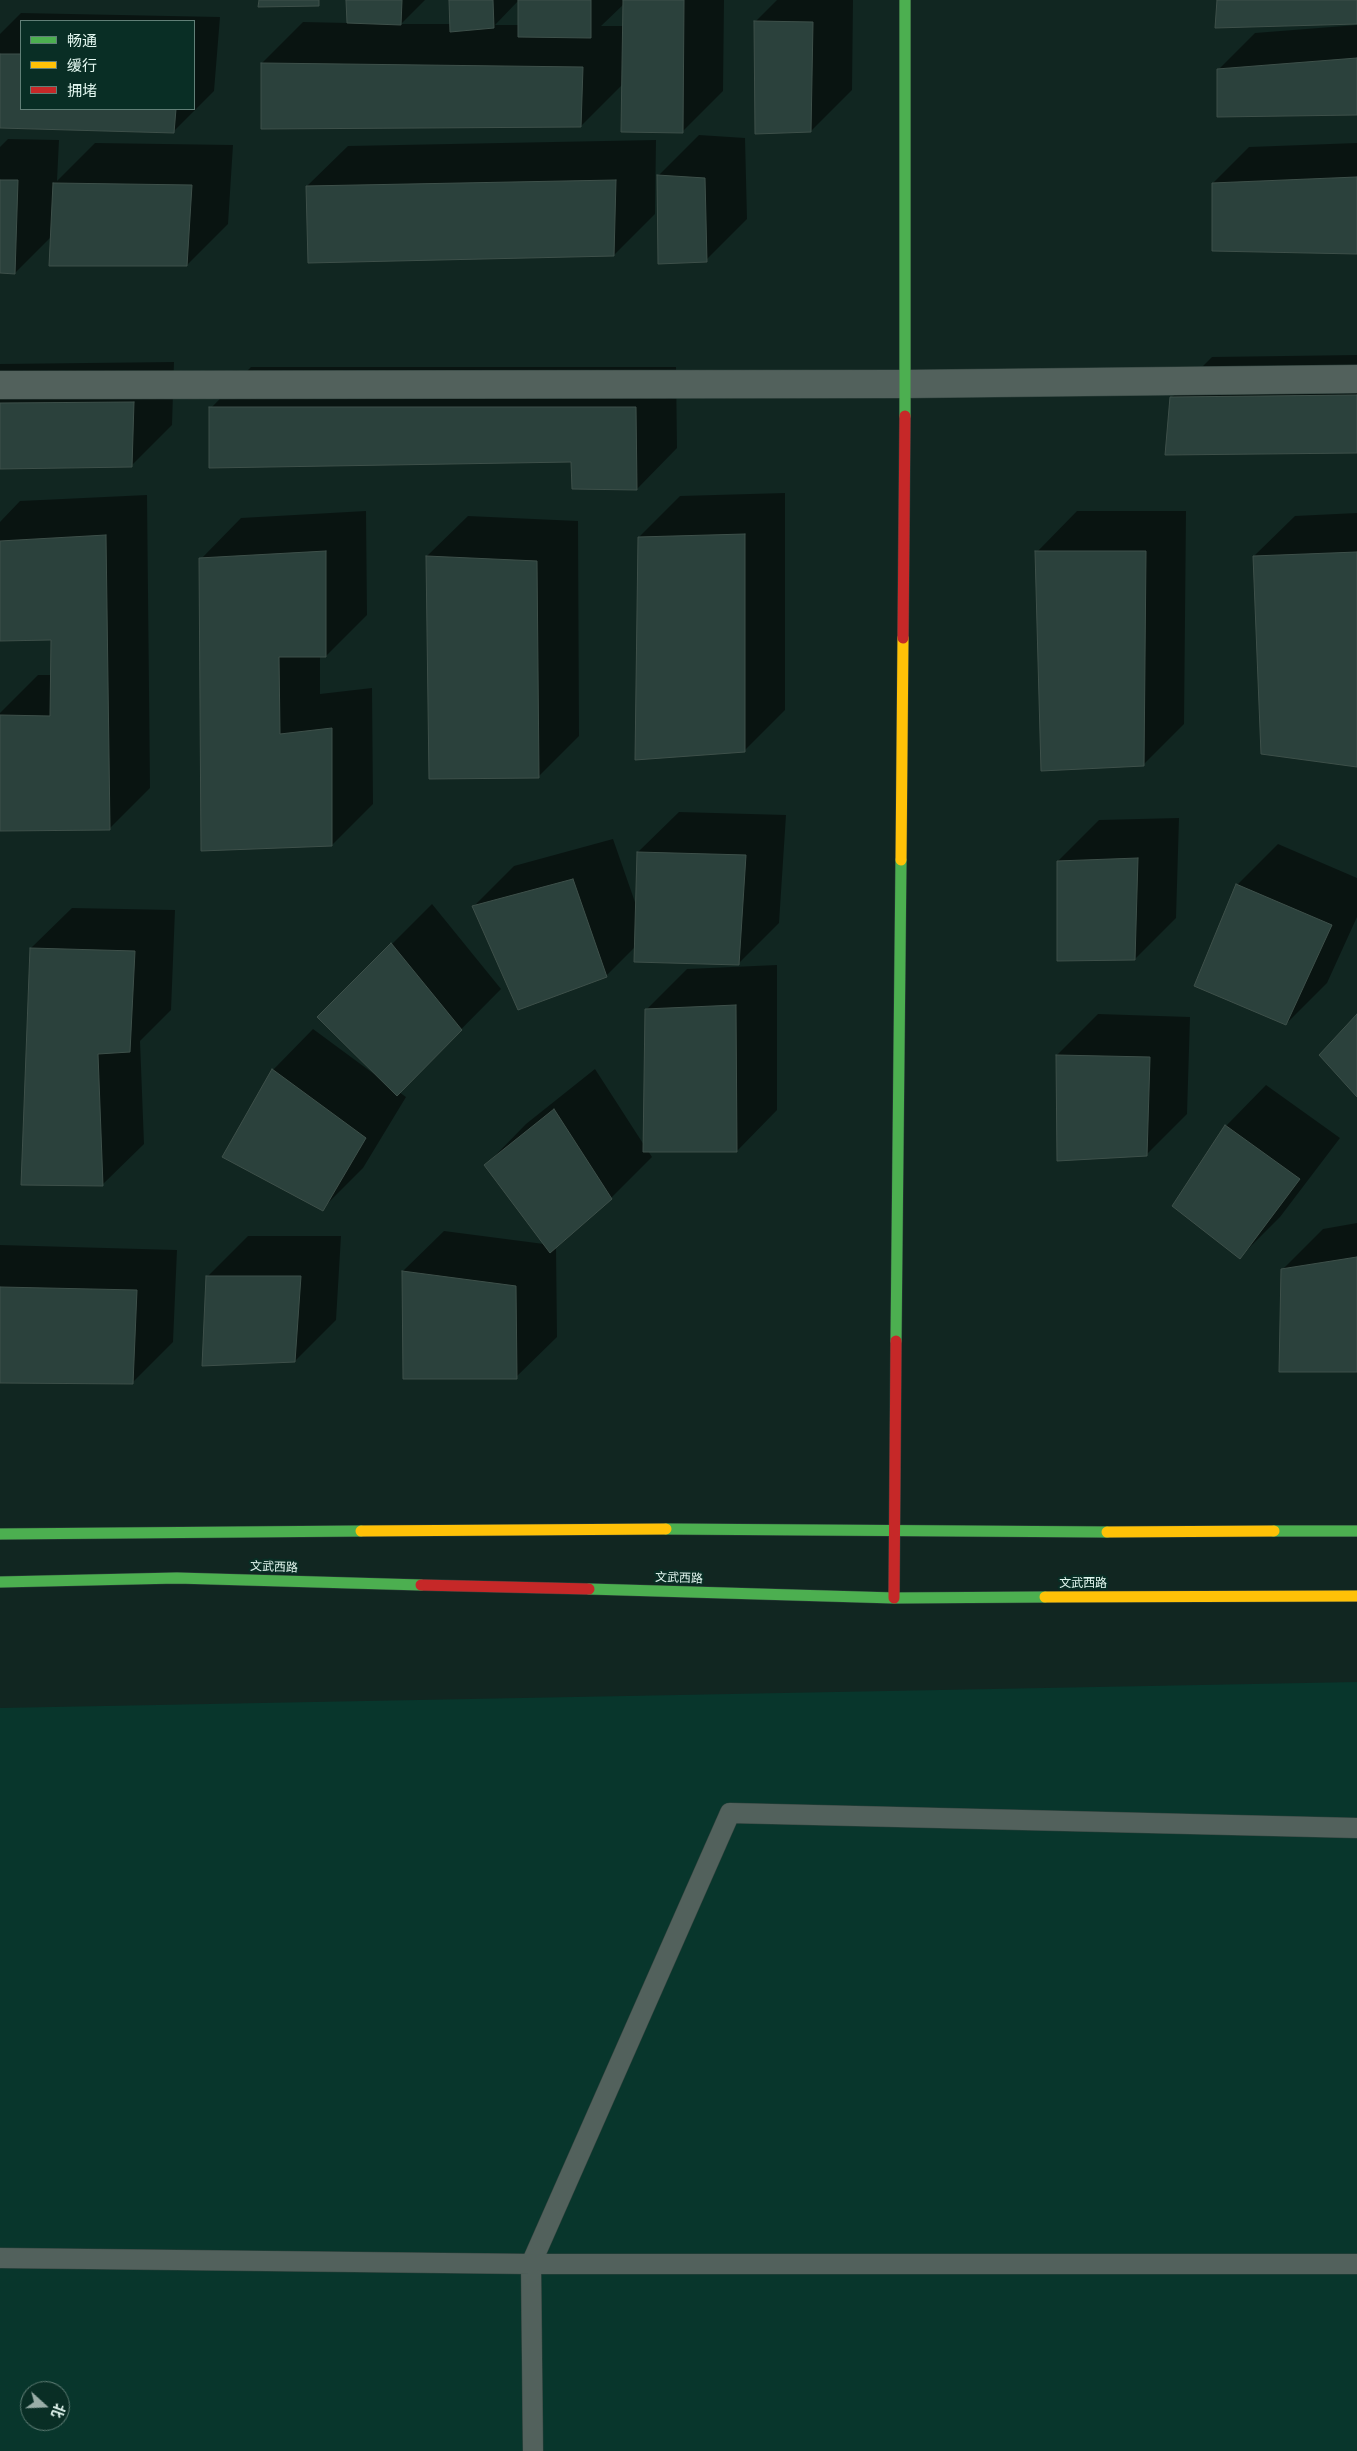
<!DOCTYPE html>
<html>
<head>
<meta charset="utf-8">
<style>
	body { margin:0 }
	#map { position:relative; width:1357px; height:2451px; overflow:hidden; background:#112621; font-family:"Asap Condensed","Noto Sans SC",sans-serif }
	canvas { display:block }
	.legend { position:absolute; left:20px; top:20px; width:175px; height:90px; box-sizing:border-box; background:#092e25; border:1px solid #617f77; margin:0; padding:6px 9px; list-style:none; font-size:15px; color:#e4f8f1 }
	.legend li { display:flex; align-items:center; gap:10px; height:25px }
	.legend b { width:25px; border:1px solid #617f77 }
	.north { position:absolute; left:20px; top:2381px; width:50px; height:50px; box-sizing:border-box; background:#092e25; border:1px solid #617f77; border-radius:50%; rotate:110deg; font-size:14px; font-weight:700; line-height:20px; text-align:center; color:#e4f8f1 }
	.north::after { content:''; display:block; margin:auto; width:18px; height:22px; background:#9aaea8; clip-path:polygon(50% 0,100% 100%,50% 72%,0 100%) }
</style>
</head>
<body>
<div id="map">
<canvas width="1357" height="2451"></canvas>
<ul class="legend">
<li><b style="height:6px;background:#4caf50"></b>畅通</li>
<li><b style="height:6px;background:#ffc107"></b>缓行</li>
<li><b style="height:6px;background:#c62828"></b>拥堵</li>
</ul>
<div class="north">北</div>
</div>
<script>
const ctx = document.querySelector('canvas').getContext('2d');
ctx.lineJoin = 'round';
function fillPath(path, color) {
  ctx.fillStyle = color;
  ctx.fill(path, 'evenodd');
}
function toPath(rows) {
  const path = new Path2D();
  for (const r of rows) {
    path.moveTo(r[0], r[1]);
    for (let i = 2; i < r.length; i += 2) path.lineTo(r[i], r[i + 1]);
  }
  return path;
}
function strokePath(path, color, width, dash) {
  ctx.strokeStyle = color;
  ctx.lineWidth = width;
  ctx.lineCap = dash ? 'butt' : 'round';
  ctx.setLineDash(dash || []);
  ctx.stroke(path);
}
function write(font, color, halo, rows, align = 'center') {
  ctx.font = font + ' "Asap Condensed","Noto Sans SC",sans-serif';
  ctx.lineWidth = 4.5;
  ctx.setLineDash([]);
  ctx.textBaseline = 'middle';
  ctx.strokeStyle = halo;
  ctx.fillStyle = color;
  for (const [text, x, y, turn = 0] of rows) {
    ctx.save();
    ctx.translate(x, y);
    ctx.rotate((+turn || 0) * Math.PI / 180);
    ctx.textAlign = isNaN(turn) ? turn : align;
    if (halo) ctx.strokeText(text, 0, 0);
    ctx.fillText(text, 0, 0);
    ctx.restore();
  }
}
const built = toPath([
	[1357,1682,1357,2451,0,2451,0,1708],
	[30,2391,60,2391,60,2421,30,2421]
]);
const shadow = toPath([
	[347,0,425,0,401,24,451,24,450,0,724,0,723,91,682,132,623,84,581,126,262,63,303,22,348,23],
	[519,0,519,25,495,25],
	[624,4,624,26,601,26],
	[777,0,853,0,852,90,811,131,756,21],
	[21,13,220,17,214,91,173,132,0,127,0,34],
	[21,21,194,21,194,109,21,109],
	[1357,25,1357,114,1218,70,1255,33],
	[699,135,745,138,747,219,706,260,659,175],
	[8,139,59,140,57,181,95,143,233,145,228,224,187,265,52,236,15,273,0,272,0,147],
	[656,140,655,214,614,255,307,186,348,146],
	[1357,143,1357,253,1213,183,1249,147],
	[1357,355,1357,451,1171,398,1212,357],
	[174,362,172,425,132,465,0,467,0,364],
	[251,367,676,367,677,448,637,489,572,461,211,408],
	[785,493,785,710,744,751,639,537,680,496],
	[147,495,150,788,109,829,0,830,0,713,38,675,52,675,53,639,0,640,0,522,20,501],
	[366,511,367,615,326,656,320,656,320,694,372,688,373,804,332,845,203,850,201,559,241,518],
	[1077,511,1186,511,1184,724,1143,765,1037,552],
	[1357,513,1357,766,1254,556,1295,516],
	[468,516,578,521,579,736,538,777,427,556],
	[679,812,786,815,779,923,738,964,636,946,606,976,474,906,514,866,613,839,636,905,638,852],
	[1179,818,1176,918,1135,959,1058,861,1099,820],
	[1278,844,1357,878,1357,917,1327,983,1286,1024,1237,885],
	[432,904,501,989,399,1092,406,1097,363,1168,322,1209,273,1070,313,1029,374,1074,319,1017],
	[72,908,175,910,171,1010,140,1041,144,1144,103,1184,31,948],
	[777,965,777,1110,737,1151,648,1151,652,1157,611,1198,556,1246,557,1337,516,1377,403,1271,444,1231,544,1244,486,1165,526,1124,595,1069,644,1145,646,1010,687,969],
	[1098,1014,1190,1017,1187,1114,1146,1155,1057,1055],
	[1266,1085,1340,1138,1280,1217,1240,1257,1226,1126],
	[1357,1223,1357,1371,1282,1270,1323,1229],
	[248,1236,341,1236,336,1320,295,1361,207,1277],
	[0,1245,177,1250,173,1342,132,1383,0,1382]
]);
const building = toPath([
	[259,0,319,0,319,6,258,7,259,0],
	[346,0,402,0,401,25,347,23,346,0],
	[449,0,493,0,494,28,450,32,449,0],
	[518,0,591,0,591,38,518,37,518,0],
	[623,0,684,0,683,133,621,132,623,0],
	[1217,0,1357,0,1357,24,1215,28,1217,0],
	[754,21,813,22,811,132,755,134,754,21],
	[0,54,21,54,21,109,176,109,174,133,0,128,0,54],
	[1357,58,1357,115,1217,117,1217,69,1357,58],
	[261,63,583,67,581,127,261,129,261,63],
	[657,175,705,178,707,262,658,264,657,175],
	[1357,177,1357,254,1212,251,1212,183,1357,177],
	[0,180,18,180,15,274,0,273,0,180],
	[616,180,614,256,308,263,306,186,616,180],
	[53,183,192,185,187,266,49,266,53,183],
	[1357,395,1357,453,1165,455,1170,397,1357,395],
	[134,402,132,467,0,469,0,403,134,402],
	[209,407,636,407,637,490,572,489,571,462,209,468,209,407],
	[745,534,745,752,635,760,638,537,745,534],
	[106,535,110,830,0,831,0,715,50,716,51,640,0,641,0,541,106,535],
	[326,551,326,657,279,657,280,734,332,728,332,846,201,851,199,558,326,551],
	[1035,551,1146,551,1144,766,1041,771,1035,551],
	[1357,552,1357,767,1261,754,1253,556,1357,552],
	[426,556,537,561,539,778,429,779,426,556],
	[637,852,746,855,739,965,634,962,637,852],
	[1138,858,1135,960,1057,961,1057,861,1138,858],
	[573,879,607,977,518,1010,472,906,573,879],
	[1236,884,1332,925,1286,1025,1194,986,1236,884],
	[391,943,462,1030,397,1096,317,1017,391,943],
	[30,948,135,951,130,1052,98,1054,103,1186,21,1185,30,948],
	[736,1005,737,1152,643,1152,645,1009,736,1005],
	[1357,1014,1357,1097,1319,1055,1357,1014],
	[1056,1055,1150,1057,1147,1156,1057,1161,1056,1055],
	[272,1069,366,1138,323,1211,222,1157,272,1069],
	[554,1109,612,1199,550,1253,484,1165,554,1109],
	[1225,1125,1300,1179,1240,1259,1172,1206,1225,1125],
	[1357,1257,1357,1372,1279,1372,1281,1269,1357,1257],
	[402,1271,516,1286,517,1379,403,1379,402,1271],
	[206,1276,301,1276,295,1362,202,1366,206,1276],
	[0,1287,137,1290,133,1384,0,1383,0,1287]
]);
const lane = toPath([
	[0,2258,531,2264,1357,2264],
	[533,2451,531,2264,730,1813,1357,1828]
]);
const street = toPath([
	[0,385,905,384,1357,379]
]);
const fast = toPath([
	[905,416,905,0],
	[896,1341,901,860],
	[666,1529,1107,1532],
	[1274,1531,1357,1531],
	[0,1534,361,1531],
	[0,1582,177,1578,421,1585],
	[589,1589,894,1598,1045,1597]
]);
const slow = toPath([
	[901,860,903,638],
	[361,1531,666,1529],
	[1107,1532,1274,1531],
	[1045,1597,1357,1596]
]);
const jam = toPath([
	[903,638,905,416],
	[421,1585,589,1589],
	[894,1598,896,1341]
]);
const streetNames = [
	["文武西路",274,1567,2],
	["文武西路",679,1578,2],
	["文武西路",1083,1583]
];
fillPath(built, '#08362c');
fillPath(shadow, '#0007');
fillPath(building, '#2b413c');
strokePath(building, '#3e504a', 1);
strokePath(lane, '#30423d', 21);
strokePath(street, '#30423d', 29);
strokePath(fast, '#30423d', 12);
strokePath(slow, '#30423d', 12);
strokePath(jam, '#30423d', 12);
strokePath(lane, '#52615c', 20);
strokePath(street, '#52615c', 28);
strokePath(fast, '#4caf50', 11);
strokePath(slow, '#ffc107', 11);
strokePath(jam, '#c62828', 11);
write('12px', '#e4f8f1', '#092e25', streetNames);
</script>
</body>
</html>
